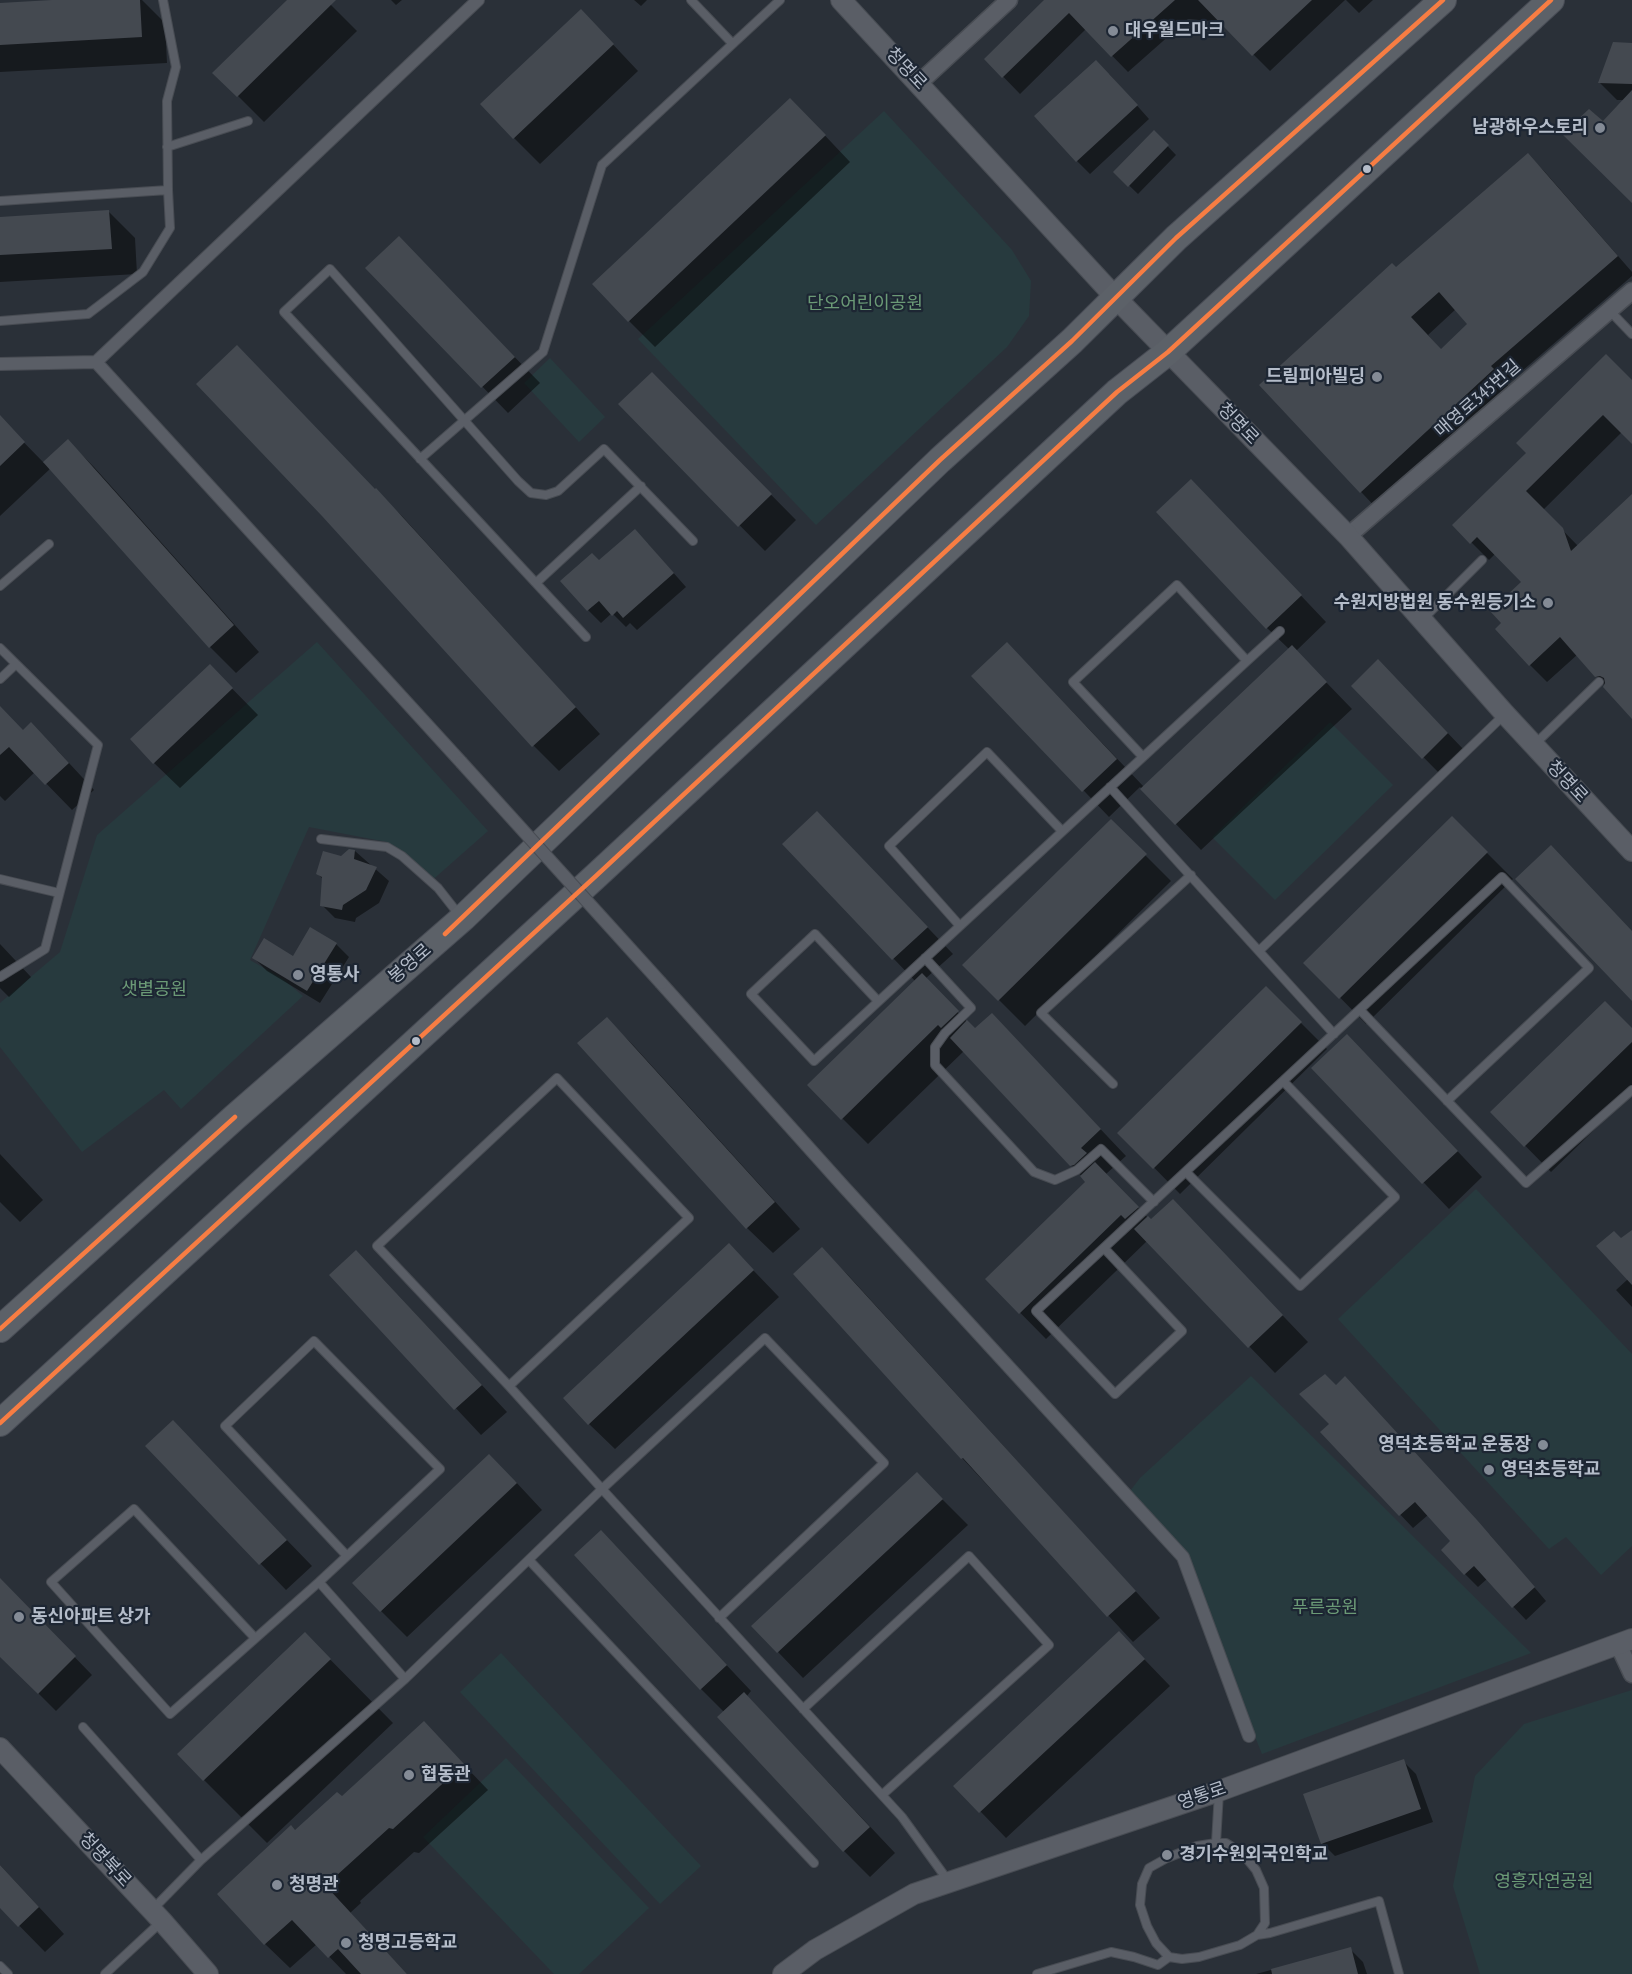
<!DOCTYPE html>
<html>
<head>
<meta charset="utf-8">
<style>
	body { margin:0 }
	canvas { display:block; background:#2a3038 }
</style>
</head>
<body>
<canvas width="1632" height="1974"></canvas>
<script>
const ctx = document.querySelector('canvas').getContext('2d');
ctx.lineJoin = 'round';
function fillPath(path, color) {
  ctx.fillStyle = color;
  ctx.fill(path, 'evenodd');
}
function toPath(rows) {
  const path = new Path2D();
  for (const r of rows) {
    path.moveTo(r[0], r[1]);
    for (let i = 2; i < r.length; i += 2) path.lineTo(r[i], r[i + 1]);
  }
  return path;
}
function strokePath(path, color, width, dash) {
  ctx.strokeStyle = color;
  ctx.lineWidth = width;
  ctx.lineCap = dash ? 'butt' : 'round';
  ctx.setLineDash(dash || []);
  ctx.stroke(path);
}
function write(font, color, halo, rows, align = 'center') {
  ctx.font = font + ' "PT Sans Narrow","Noto Sans KR",sans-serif';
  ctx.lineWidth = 4.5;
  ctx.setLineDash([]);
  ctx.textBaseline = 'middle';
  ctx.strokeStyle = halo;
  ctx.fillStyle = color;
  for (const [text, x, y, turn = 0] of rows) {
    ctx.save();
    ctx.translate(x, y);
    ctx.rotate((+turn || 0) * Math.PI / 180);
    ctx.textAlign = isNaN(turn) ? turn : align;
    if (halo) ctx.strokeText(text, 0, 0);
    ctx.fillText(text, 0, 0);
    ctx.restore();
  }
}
const green = toPath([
	[884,111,1012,250,1031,281,1029,316,1007,347,816,525,638,339],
	[550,358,605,417,579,442,524,383],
	[317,642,488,831,429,883,387,842,309,827,250,960,283,979,303,996,181,1109,164,1090,82,1152,0,1047,0,1003,60,952,97,835],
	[1330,722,1393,785,1275,900,1212,837],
	[1476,1189,1632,1354,1632,1546,1601,1575,1566,1537,1549,1549,1338,1319],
	[1251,1376,1531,1653,1262,1754,1183,1557,1127,1495,1140,1478],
	[501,1653,701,1866,660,1904,460,1692],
	[1632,1690,1632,1974,1480,1974,1453,1886,1475,1776,1524,1724],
	[506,1758,649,1908,579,1974,554,1974,423,1837]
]);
const shadow = toPath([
	[79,0,142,0,165,23,167,63,0,72,0,4],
	[289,0,326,0,357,31,264,122,215,73],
	[391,0,402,0,396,5],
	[634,0,647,0,641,6],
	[1053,0,1345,0,1270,71,1221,22,1188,19,1128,72,1086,29,1020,94,986,59],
	[1346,0,1373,0,1359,13],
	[606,37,638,71,540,164,514,138],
	[1632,44,1632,201,1603,124,1625,100,1617,100,1600,83],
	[1109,74,1149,119,1090,174,1077,161],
	[816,126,850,162,655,347,629,321],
	[1154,132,1176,155,1138,194,1115,172],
	[1528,155,1545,172,1632,272,1632,276,1507,384,1511,388,1378,510,1261,385],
	[1456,309,1469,325,1441,350,1428,335],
	[109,212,135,238,137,274,0,282,0,218],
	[424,264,540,383,508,413,367,268],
	[652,374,796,520,765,551,620,404],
	[1632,383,1632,442,1622,432,1543,510,1578,546,1632,496,1632,716,1577,655,1547,682,1530,665,1504,623,1523,583,1495,554,1489,560,1454,525],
	[2,420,44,463,68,441,94,467,259,652,236,673,210,647,51,468,0,516,0,422],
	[375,491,402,516,600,734,559,771,534,746],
	[1217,507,1326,622,1296,651,1352,709,1201,850,1140,787,1109,817,974,676,1033,670,1144,787,1289,649,1267,628],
	[648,544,686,587,637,630,630,623,626,627,612,613,601,623,588,610,599,562],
	[210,666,258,715,180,788,154,763],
	[1395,678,1465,751,1441,775,1353,686],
	[0,708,23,731,57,750,94,790,72,810,35,772,5,801,0,796],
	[1452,818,1513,879,1366,1024,1306,963],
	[1111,821,1171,881,1025,1026,964,965],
	[843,839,953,954,925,979,975,1030,1017,1041,1126,1156,1106,1174,1151,1221,1198,1227,1308,1342,1275,1373,1147,1241,1046,1339,987,1279,1087,1182,964,1051,868,1144,809,1085,915,981,784,844],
	[355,851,389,881,379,903,356,918,355,922,335,918,322,905,324,880,318,874],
	[0,944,31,977,9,997,0,988],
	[336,944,349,957,320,1003,267,971,254,958,293,958],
	[1266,988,1327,1049,1180,1194,1120,1133],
	[607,1019,633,1045,800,1229,773,1253,747,1228],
	[1632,1030,1632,1093,1551,1172,1492,1112],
	[1373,1062,1482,1177,1449,1209,1314,1068],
	[0,1154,43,1200,20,1222,0,1202],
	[1632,1232,1632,1307,1616,1290,1628,1279,1621,1240],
	[729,1245,779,1297,615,1449,589,1424],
	[822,1250,848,1275,1160,1618,1133,1642,962,1458,795,1274],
	[331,1275,382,1278,507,1412,481,1435],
	[1322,1432,1490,1535,1546,1601,1526,1620,1487,1579,1478,1587,1465,1574,1452,1541,1428,1515,1413,1528],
	[147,1446,198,1448,312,1566,286,1590],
	[917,1474,968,1525,803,1678,778,1652],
	[515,1481,542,1510,407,1637,381,1611],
	[601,1532,751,1691,747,1696,895,1853,870,1877,844,1851,724,1712,701,1689],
	[0,1580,92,1675,56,1711,0,1655],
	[1119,1633,1170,1686,1006,1838,956,1786],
	[305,1634,393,1723,267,1843,204,1780],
	[424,1723,488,1790,419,1853,414,1852,360,1901,361,1903,350,1913,407,1974,346,1974,317,1944,290,1968,265,1944,295,1832,342,1798],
	[1403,1761,1416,1774,1433,1822,1335,1856,1322,1843],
	[0,1865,64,1934,45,1952,0,1906],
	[1350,1949,1363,1962,1367,1974,1256,1974]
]);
const building = toPath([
	[52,0,140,0,142,37,0,45,0,3],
	[287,0,336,0,237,97,212,73],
	[1044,0,1175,0,1111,57,1069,13,1002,78,984,59],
	[1198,0,1312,0,1252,56],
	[581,9,614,44,513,139,480,104],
	[1613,42,1632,43,1632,84,1598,83],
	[1096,60,1138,105,1076,162,1034,116],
	[1632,90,1632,203,1562,134,1589,109,1603,121],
	[790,98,826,135,628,322,592,284],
	[1154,130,1169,145,1128,187,1113,172],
	[1528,153,1618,256,1491,366,1494,369,1360,493,1259,385,1392,263,1396,267],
	[1439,292,1467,324,1441,349,1411,317],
	[109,210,112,249,0,255,0,217],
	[399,236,515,357,481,388,365,268],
	[237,345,375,489,376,488,576,707,532,747,322,516,196,384],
	[1606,354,1632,380,1632,444,1603,415,1526,491,1563,528,1571,551,1632,494,1632,719,1603,687,1605,683,1604,678,1600,676,1595,677,1560,637,1529,666,1495,629,1501,623,1490,611,1521,582,1477,537,1470,544,1452,525,1526,453,1516,443],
	[652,372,772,494,738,527,618,404],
	[0,415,25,442,0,466],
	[68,439,234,625,209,648,43,462],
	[1191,479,1302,595,1266,629,1156,512],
	[635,529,674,573,623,618,617,611,612,616,599,601,587,611,560,581,592,553,599,560],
	[1007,642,1117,759,1082,792,971,676],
	[1292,645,1327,682,1175,825,1140,789],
	[1378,659,1448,733,1422,759,1351,686],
	[210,664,233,688,153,764,130,739],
	[0,706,23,730,31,722,69,763,45,785,9,747,0,755],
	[817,811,928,927,892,960,782,844],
	[1452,816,1488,852,1339,999,1303,963],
	[1111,819,1147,854,998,1001,962,965],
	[1551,845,1632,931,1632,1001,1515,879],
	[349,849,355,850,354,859,377,867,366,890,343,905,342,910,320,906,322,877,316,874,323,851,341,856],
	[310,927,337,943,307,991,252,958,264,938,293,956],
	[922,973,959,1011,941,1028,938,1025,841,1120,807,1085],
	[1266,986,1302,1022,1153,1169,1117,1133],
	[1605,1001,1632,1028,1632,1042,1524,1147,1490,1112],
	[992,1013,1101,1129,1081,1148,1087,1153,1074,1165,1070,1166,950,1038,967,1020,975,1028],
	[607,1017,775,1202,746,1229,577,1043],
	[1347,1034,1458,1151,1422,1184,1311,1068],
	[1095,1162,1139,1207,1125,1219,1121,1215,1019,1314,985,1279,1085,1182,1080,1176],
	[1173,1199,1283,1315,1248,1348,1134,1229,1148,1216,1151,1219],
	[1632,1230,1632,1285,1596,1246,1614,1231,1621,1238],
	[729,1243,754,1270,588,1425,563,1398],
	[822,1247,1136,1591,1107,1617,963,1458,961,1459,793,1274],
	[356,1250,482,1385,454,1410,329,1275],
	[1325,1374,1336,1385,1345,1376,1477,1520,1535,1587,1512,1608,1474,1566,1464,1575,1441,1550,1450,1541,1415,1502,1399,1516,1320,1432,1329,1424,1299,1394],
	[173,1420,287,1540,259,1565,145,1446],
	[489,1454,517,1483,380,1612,352,1583],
	[917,1472,943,1499,777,1653,751,1626],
	[601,1530,727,1665,700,1690,574,1555],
	[0,1578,76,1656,38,1694,0,1657],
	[1119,1631,1145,1659,979,1813,953,1786],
	[305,1632,331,1659,203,1781,177,1754],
	[744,1692,870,1827,843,1852,717,1717],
	[424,1721,464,1764,393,1829,389,1828,336,1876,338,1877,327,1887,407,1974,361,1974,338,1949,328,1958,292,1920,264,1945,217,1894,291,1825,295,1830,337,1792,342,1796],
	[1404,1759,1421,1809,1321,1844,1303,1794],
	[0,1865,39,1907,18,1927,0,1908],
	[1351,1947,1358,1974,1272,1974,1271,1969]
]);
const service = toPath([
	[691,0,732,43],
	[167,147,248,121],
	[0,201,168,190,167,101,176,67,163,0],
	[1610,311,1632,334],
	[0,321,88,314,143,272,170,228,168,190],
	[420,459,543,352,602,165,780,0],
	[537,582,641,486],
	[0,586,49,544],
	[1422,620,1482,560],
	[586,637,284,312,330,269,518,481,531,493,546,495,558,491,604,449,693,541],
	[0,648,98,745,45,949,0,977],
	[0,679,16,664],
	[1534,745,1599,682],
	[1143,757,1073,682,1177,585,1247,661],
	[1110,787,1334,1034],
	[321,839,387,847,402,856,438,888,460,916],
	[0,879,59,893],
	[960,926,889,846,987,752,1062,831],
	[1260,950,1505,714],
	[925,958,971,1008,945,1033,935,1047,935,1065,1034,1172,1055,1180,1077,1170,1101,1149,1154,1202],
	[878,1001,815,934,751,994,814,1061,960,926,1247,661,1280,631],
	[1360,1010,1526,1183,1632,1090],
	[1113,1084,1041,1013,1191,875],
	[1186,1172,1300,1286,1395,1197,1283,1081],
	[1104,1248,1182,1331,1115,1394,1036,1311,1502,877,1589,968,1447,1101],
	[509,1386,689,1218,557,1078,377,1246,509,1386,602,1489,765,1338,884,1463,719,1618],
	[529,1560,814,1863],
	[319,1582,405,1679],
	[255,1638,134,1509,51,1582,170,1714,319,1582,347,1556,440,1469,314,1341,225,1426,347,1556],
	[803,1709,969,1556,1049,1645,882,1795],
	[83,1727,201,1860],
	[1216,1843,1226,1843,1243,1854,1256,1870,1264,1888,1265,1923,1257,1935,1240,1945,1199,1957,1182,1959,1169,1957,1156,1943,1147,1926,1140,1905,1142,1884,1149,1868,1167,1858,1197,1846,1216,1843],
	[1216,1843,1219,1792],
	[152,1910,201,1860,405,1679,602,1489,902,1817,949,1882],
	[1257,1935,1270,1933,1379,1901,1399,1974],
	[0,1966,8,1974],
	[105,1974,162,1921],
	[1037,1974,1111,1952,1134,1957,1158,1965,1169,1957]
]);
const pedestrian = toPath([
	[96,362,461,762],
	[0,364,96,362,478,0],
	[661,983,844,1187,1183,1557,1249,1736]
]);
const minor = toPath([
	[919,83,1009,0],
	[1348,536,1632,291],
	[1618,1644,1632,1674]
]);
const tertiary = toPath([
	[841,0,1116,298,1348,536,1505,714,1632,851],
	[0,1748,162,1921,208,1974],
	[783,1974,815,1950,914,1894,1219,1791,1632,1639]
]);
const primary = toPath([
	[0,1329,235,1117,463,918,940,460,1072,341,1176,238,1443,0],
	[0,1423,597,875,1117,392,1168,352,1551,0]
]);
const pedestrianBridge = toPath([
	[461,762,661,983]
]);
const bus1 = toPath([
	[445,934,940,460,1072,341,1176,238,1443,0],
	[0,1329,235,1117],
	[0,1423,597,875,1117,392,1168,352,1551,0]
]);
const markers = [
	[1113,31,6,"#848b96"],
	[1600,128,6,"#848b96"],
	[1367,169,5,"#b4bcc9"],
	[1377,377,6,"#848b96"],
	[1548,603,6,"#848b96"],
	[298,975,6,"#848b96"],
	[416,1041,5,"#b4bcc9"],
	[1543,1445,6,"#848b96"],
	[1489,1470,6,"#848b96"],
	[19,1617,6,"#848b96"],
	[409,1775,6,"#848b96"],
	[1167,1855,6,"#848b96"],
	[277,1885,6,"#848b96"],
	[346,1943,6,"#848b96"]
];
const poiNames = [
	["대우월드마크",1125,31],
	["남광하우스토리",1588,128,"right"],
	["드림피아빌딩",1365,377,"right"],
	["수원지방법원 동수원등기소",1536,603,"right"],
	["영통사",310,975],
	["영덕초등학교 운동장",1531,1445,"right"],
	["영덕초등학교",1501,1470],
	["동신아파트 상가",31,1617],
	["협동관",421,1775],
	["경기수원외국인학교",1179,1855],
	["청명관",289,1885],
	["청명고등학교",358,1943]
];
const streetNames = [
	["청명로",906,69,47],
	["매영로345번길",1478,399,-41],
	["청명로",1238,424,46],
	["청명로",1567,782,47],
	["봉영로",410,964,-41],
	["영통로",1202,1796,-19],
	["청명북로",105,1860,47]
];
const parkNames = [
	["단오어린이공원",865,304],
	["샛별공원",154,990],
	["푸른공원",1325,1608],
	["영흥자연공원",1544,1882]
];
fillPath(green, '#273a3e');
fillPath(shadow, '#0007');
fillPath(building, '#444950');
strokePath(service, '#484c53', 10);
strokePath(pedestrian, '#484c53', 14);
strokePath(minor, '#484c53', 19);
strokePath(tertiary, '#484c53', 22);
strokePath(primary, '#484c55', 28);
strokePath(service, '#5a5e66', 8);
strokePath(pedestrian, '#5a5e66', 12);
strokePath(minor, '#5a5e66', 16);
strokePath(tertiary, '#5a5e66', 20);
strokePath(primary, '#5c6168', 26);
strokePath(pedestrianBridge, '#484c53', 14, []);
strokePath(pedestrianBridge, '#5a5e66', 12);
strokePath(bus1, '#f77d43', 4.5);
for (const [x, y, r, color] of markers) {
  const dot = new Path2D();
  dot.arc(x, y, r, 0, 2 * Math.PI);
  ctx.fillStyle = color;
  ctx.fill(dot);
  strokePath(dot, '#1d2633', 2);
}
write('bold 18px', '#b4bcc9', '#1d2633', poiNames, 'left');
write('18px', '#b4bcc9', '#1d2633', streetNames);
write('18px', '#6b9a76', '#1d2633', parkNames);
</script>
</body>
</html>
